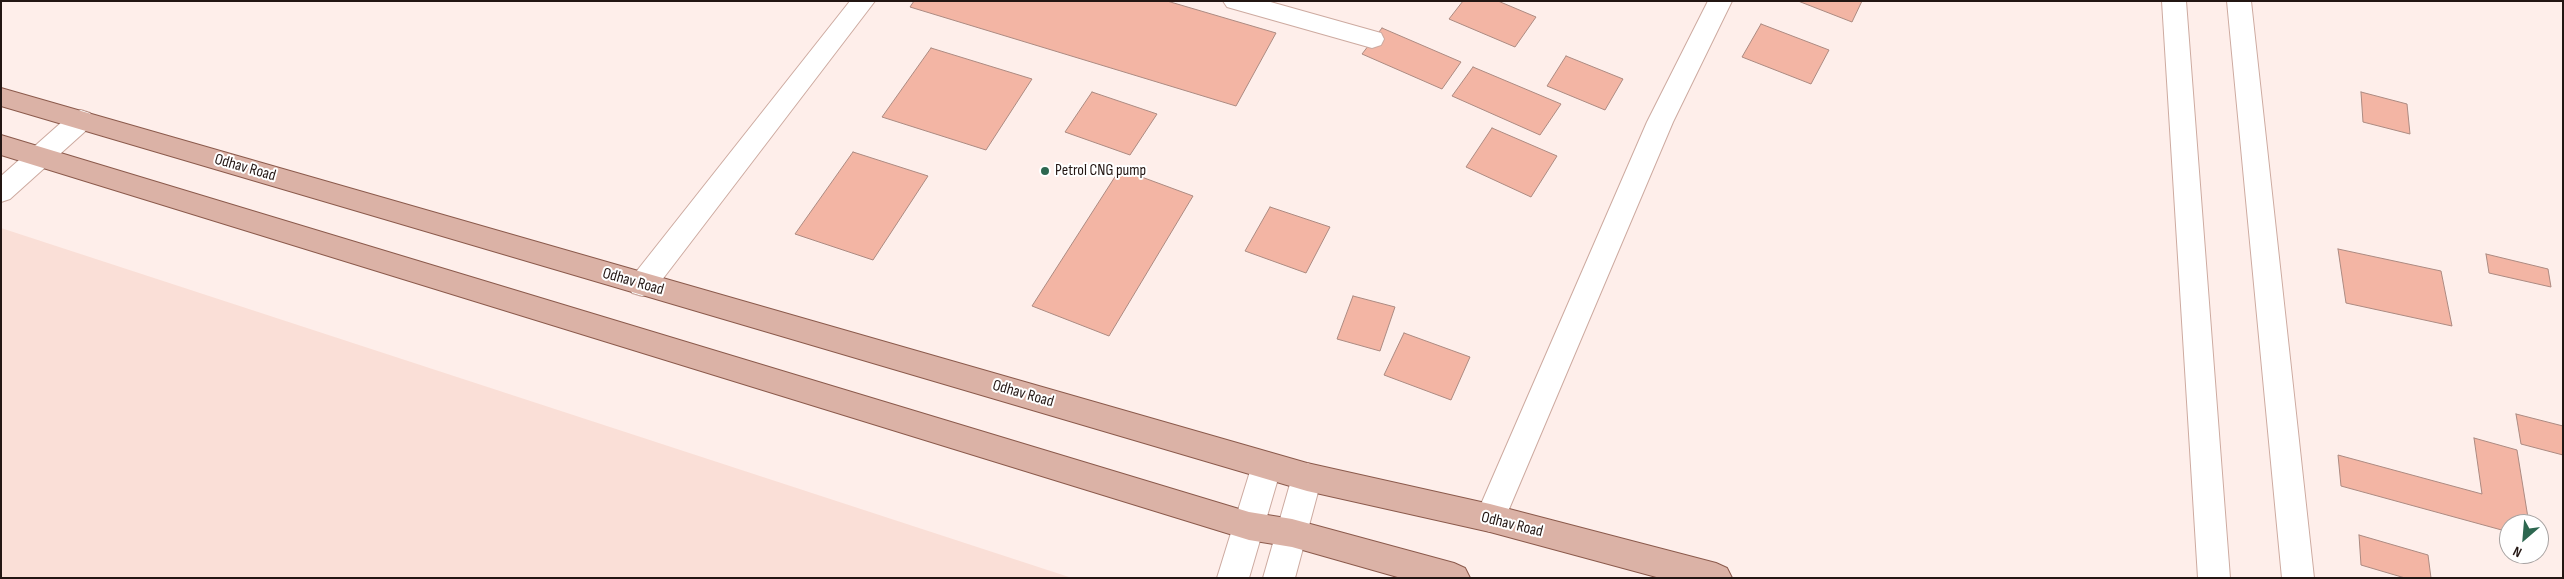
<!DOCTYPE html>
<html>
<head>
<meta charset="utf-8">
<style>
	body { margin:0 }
	#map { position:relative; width:2564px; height:579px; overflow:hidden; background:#feeeea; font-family:"Sofia Sans Condensed",sans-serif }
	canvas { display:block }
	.frame { position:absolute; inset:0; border:2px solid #231613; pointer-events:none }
	.north { position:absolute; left:2499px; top:514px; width:50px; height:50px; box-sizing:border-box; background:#fff; border:1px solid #a7a2a1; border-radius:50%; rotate:207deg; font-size:14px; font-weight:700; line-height:20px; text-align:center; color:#231613 }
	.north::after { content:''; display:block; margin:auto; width:18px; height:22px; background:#2d6750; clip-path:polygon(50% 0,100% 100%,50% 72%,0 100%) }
</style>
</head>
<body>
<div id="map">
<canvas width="2564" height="579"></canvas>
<div class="frame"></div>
<div class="north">N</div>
</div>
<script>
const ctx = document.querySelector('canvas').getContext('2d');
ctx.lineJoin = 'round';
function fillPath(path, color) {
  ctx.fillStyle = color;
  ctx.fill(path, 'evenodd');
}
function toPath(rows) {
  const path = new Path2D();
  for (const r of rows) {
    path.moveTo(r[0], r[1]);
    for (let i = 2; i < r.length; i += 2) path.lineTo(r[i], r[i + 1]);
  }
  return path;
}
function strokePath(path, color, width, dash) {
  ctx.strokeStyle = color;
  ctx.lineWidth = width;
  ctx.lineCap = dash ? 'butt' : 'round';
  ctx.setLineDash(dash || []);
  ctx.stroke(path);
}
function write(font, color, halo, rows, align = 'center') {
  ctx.font = font + ' "Sofia Sans Condensed",sans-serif';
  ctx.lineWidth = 4;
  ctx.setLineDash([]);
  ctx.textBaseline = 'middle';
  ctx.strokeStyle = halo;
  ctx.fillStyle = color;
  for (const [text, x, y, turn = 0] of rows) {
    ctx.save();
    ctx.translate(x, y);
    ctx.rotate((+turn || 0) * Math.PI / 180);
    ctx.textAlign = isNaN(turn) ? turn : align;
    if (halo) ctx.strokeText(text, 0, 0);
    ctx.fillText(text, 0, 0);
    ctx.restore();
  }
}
const built = toPath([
	[1,228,1072,578,1,578]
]);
const building = toPath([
	[914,1,1167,1,1276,33,1236,106,910,7,914,1],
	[1463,1,1498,1,1536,17,1515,47,1449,19,1463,1],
	[1798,1,1862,1,1852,22,1798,1],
	[1761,24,1829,50,1811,84,1742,57,1761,24],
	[1382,28,1461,62,1442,89,1362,54,1382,28],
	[931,48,1032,79,986,150,882,117,931,48],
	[1566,56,1623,79,1605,110,1547,86,1566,56],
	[1473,67,1561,104,1540,135,1452,96,1473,67],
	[1092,92,1157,114,1130,155,1065,132,1092,92],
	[2361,92,2407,104,2410,134,2363,122,2361,92],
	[1492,128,1557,156,1531,197,1466,167,1492,128],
	[853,152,928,176,873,260,795,234,853,152],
	[1120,169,1193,196,1109,336,1032,306,1120,169],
	[1270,207,1330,227,1306,273,1245,251,1270,207],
	[2338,249,2441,271,2452,326,2346,303,2338,249],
	[2486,254,2548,269,2551,287,2489,273,2486,254],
	[1353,296,1395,307,1380,351,1337,339,1353,296],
	[1404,333,1470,357,1451,400,1384,375,1404,333],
	[2516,414,2563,426,2563,455,2521,444,2516,414],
	[2474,438,2517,450,2529,524,2509,524,2509,532,2341,486,2338,455,2482,494,2474,438],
	[2359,535,2428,555,2431,578,2405,578,2361,565,2359,535]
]);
const minor = toPath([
	[850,1,875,1,652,293,642,296,632,293,628,285,632,277,850,1],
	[1223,1,1267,1,1381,33,1384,39,1381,45,1372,48,1227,7,1223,1],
	[1708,1,1732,1,1673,122,1501,528,1490,532,1479,528,1475,518,1647,122,1708,1],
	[81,110,90,113,94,120,90,127,10,199,1,202,1,176,72,113,81,110]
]);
const tertiary = toPath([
	[2162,1,2186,1,2230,578,2198,578,2162,1],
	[2227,1,2251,1,2314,578,2282,578,2227,1],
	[1267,452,1278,456,1282,465,1249,578,1217,578,1252,465,1256,456,1267,452],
	[1307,463,1318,467,1322,477,1295,578,1263,578,1292,477,1296,467,1307,463]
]);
const primary = toPath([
	[1,88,1307,463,1490,504,1716,563,1727,568,1732,578,1660,578,1490,532,1307,491,1,106,1,88],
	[1,135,1249,512,1292,519,1454,563,1465,568,1470,578,1401,578,1292,547,1249,540,1,155,1,135]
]);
const markers = [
	[1045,171,5,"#2d6750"]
];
const streetNames = [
	["Odhav Road",245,168,16],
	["Odhav Road",633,282,16],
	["Odhav Road",1023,394,16],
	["Odhav Road",1512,525,14]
];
const poiNames = [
	["Petrol CNG pump",1055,171]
];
fillPath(built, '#fadfd7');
fillPath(building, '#f3b5a4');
strokePath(building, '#ac8a81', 1);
strokePath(minor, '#cdaaa0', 2);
strokePath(tertiary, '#cdaaa0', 2);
strokePath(primary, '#8b5a4c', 2);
fillPath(minor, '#fff');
fillPath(tertiary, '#fff');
fillPath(primary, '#dbb2a6');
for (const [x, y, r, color] of markers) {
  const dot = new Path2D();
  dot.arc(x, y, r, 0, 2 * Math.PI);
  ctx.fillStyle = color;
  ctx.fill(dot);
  strokePath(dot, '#fff', 2);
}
write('16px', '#231613', '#fff', streetNames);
write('16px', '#231613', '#fff', poiNames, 'left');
</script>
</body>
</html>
